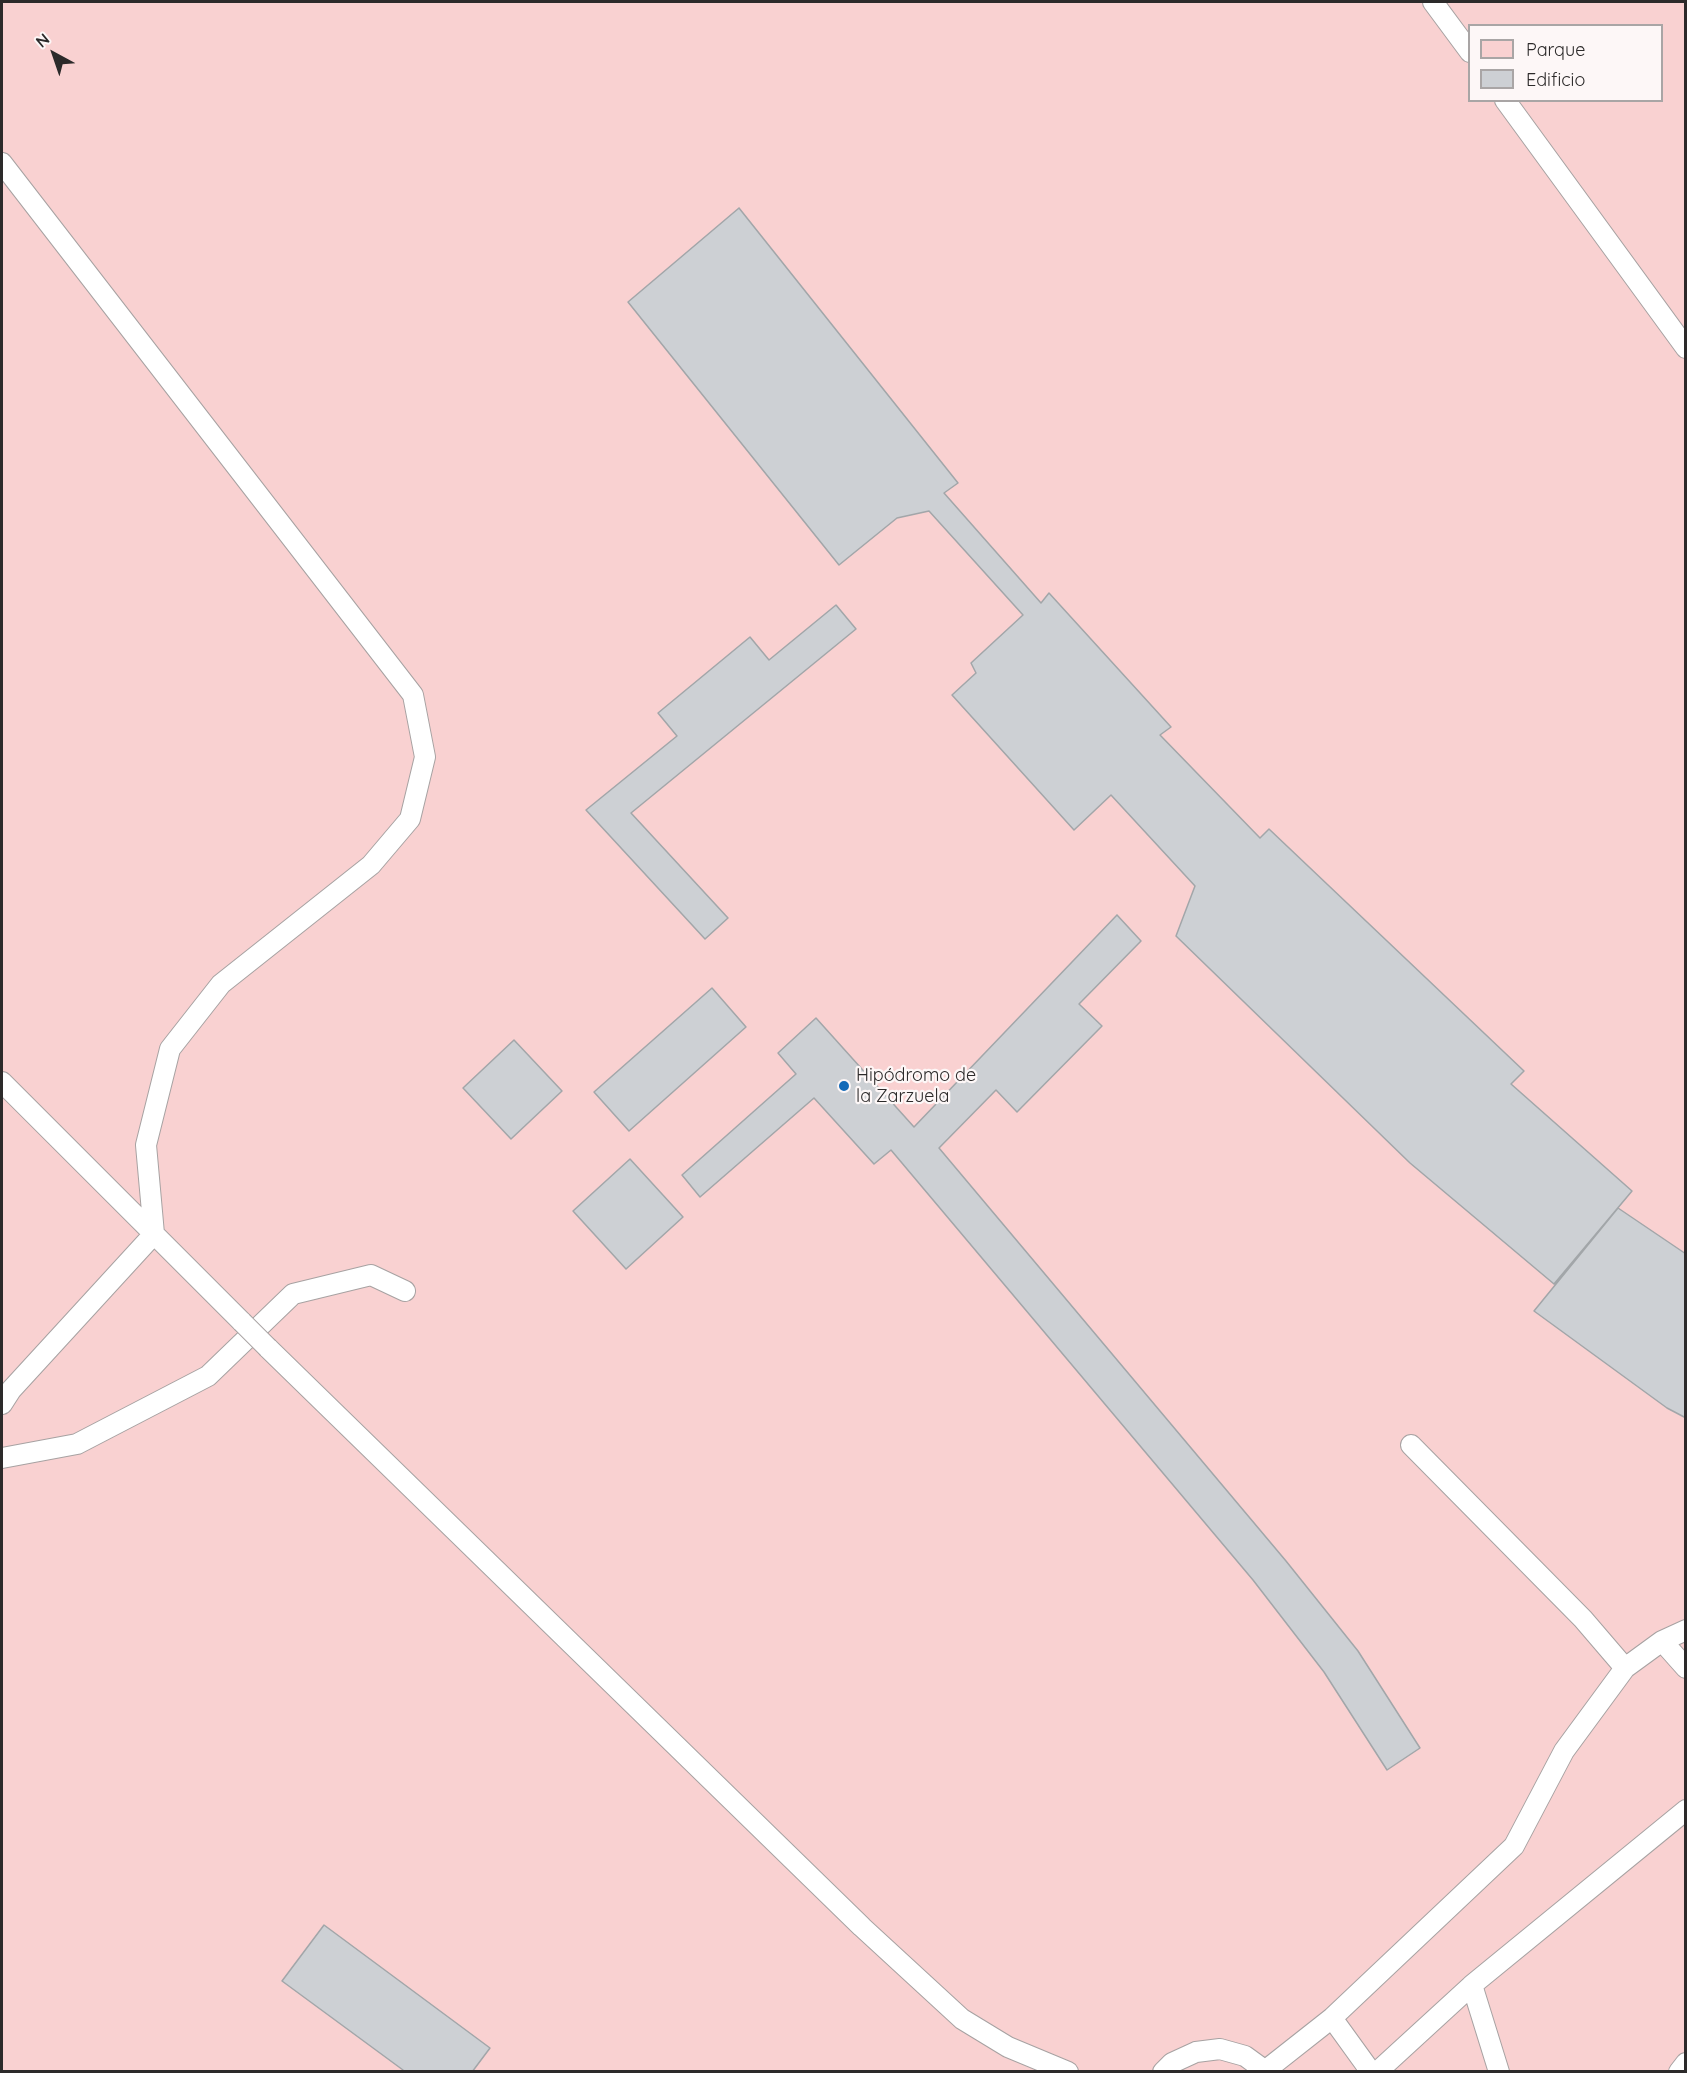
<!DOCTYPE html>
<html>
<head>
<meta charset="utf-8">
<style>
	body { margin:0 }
	#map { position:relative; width:1687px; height:2073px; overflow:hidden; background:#f0eaea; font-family:Quicksand,sans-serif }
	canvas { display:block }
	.frame { position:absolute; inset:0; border:3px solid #2c2a2a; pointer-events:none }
	.legend { position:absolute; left:1468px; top:24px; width:195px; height:78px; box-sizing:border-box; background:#fdf7f7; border:2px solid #a9a5a5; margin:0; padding:8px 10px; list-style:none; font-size:18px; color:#2c2a2a }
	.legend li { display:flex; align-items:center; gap:12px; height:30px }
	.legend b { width:30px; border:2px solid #a9a5a5 }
	.north { position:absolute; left:24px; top:24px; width:60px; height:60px; -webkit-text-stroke:4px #fdf7f7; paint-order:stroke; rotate:320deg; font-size:16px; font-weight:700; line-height:24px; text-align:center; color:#2c2a2a }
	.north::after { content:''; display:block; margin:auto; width:21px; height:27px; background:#2c2a2a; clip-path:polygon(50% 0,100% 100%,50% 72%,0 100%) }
</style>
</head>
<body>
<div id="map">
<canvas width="1687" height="2073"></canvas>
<div class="frame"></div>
<ul class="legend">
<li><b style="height:16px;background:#f9d1d1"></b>Parque</li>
<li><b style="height:16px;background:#cdd0d4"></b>Edificio</li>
</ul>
<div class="north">N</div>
</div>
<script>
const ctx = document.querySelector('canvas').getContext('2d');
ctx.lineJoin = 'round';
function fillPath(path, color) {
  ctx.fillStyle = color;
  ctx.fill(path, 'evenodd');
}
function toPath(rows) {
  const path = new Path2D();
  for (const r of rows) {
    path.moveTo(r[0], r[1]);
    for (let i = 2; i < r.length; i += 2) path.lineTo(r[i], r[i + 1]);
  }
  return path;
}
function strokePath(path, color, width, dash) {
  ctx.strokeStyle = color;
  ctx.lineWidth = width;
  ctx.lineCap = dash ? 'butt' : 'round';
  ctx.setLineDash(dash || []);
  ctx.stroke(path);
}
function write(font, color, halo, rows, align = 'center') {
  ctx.font = font + ' Quicksand,sans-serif';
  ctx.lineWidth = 4.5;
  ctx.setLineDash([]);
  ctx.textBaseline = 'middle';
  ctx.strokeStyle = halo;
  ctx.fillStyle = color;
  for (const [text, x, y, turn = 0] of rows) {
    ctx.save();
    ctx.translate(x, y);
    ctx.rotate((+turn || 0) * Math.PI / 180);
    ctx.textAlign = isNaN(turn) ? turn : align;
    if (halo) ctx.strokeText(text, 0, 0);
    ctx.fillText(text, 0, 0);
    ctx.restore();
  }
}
const green = toPath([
	[2,2,1685,2,1685,2071,2,2072],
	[1470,26,1662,26,1662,100,1470,100]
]);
const building = toPath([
	[739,208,958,483,944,493,1041,603,1049,593,1171,727,1160,735,1260,838,1269,829,1524,1071,1511,1084,1632,1191,1554,1284,1410,1163,1176,936,1195,886,1111,795,1074,830,952,695,976,673,971,663,1023,615,929,511,897,518,839,565,628,302,739,208],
	[836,605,856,629,631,813,728,918,705,939,586,810,677,736,658,713,750,637,769,660,836,605],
	[1117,915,1141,941,1079,1004,1102,1026,1017,1112,996,1090,939,1148,1286,1561,1358,1651,1420,1748,1387,1770,1324,1672,1253,1580,891,1150,874,1164,814,1098,700,1197,682,1175,796,1074,778,1053,816,1018,914,1127,1117,915],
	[712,988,746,1027,629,1131,594,1092,712,988],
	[514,1040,562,1091,511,1139,463,1088,514,1040],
	[630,1159,683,1217,626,1269,573,1211,630,1159],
	[1618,1208,1686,1254,1686,1418,1667,1408,1534,1311,1618,1208],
	[324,1925,490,2048,472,2072,401,2072,403,2070,282,1981,324,1925]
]);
const service = toPath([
	[1433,2,1470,52],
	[1505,100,1686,348],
	[2,163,413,695,425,757,410,819,371,865,221,984,170,1049,146,1145,154,1234],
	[2,1082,154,1234],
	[268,1348,862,1927,962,2019,1008,2047,1068,2072],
	[2,1404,11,1390,154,1234,242,1322],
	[1411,1445,1583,1619,1625,1668],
	[2,1458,77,1444,208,1376,293,1294,371,1275,405,1291],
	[1662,1641,1686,1668],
	[1332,2018,1371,2072],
	[1266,2070,1332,2018,1514,1846,1564,1751,1625,1668,1662,1641,1686,1630],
	[1163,2072,1172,2063,1196,2052,1220,2049,1245,2056,1267,2072],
	[1377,2072,1472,1985],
	[1499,2072,1472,1985,1686,1810],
	[1679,2072,1686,2063]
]);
const serviceBridge = toPath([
	[242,1322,268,1348]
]);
const markers = [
	[844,1086,6,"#136ab8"]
];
const poiNames = [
	["Hipódromo de",856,1076],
	["la Zarzuela",856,1097]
];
fillPath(green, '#f9d1d1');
fillPath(building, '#cdd0d4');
strokePath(building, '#a2a6a9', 1.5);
strokePath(service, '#a7a2a2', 22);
strokePath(service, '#fff', 20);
strokePath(serviceBridge, '#a7a2a2', 22, []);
strokePath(serviceBridge, '#fff', 20);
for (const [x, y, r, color] of markers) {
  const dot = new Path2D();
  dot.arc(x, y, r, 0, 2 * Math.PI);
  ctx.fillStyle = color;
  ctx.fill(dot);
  strokePath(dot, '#fdf7f7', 2);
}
write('18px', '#2c2a2a', '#fdf7f7', poiNames, 'left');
</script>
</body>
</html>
